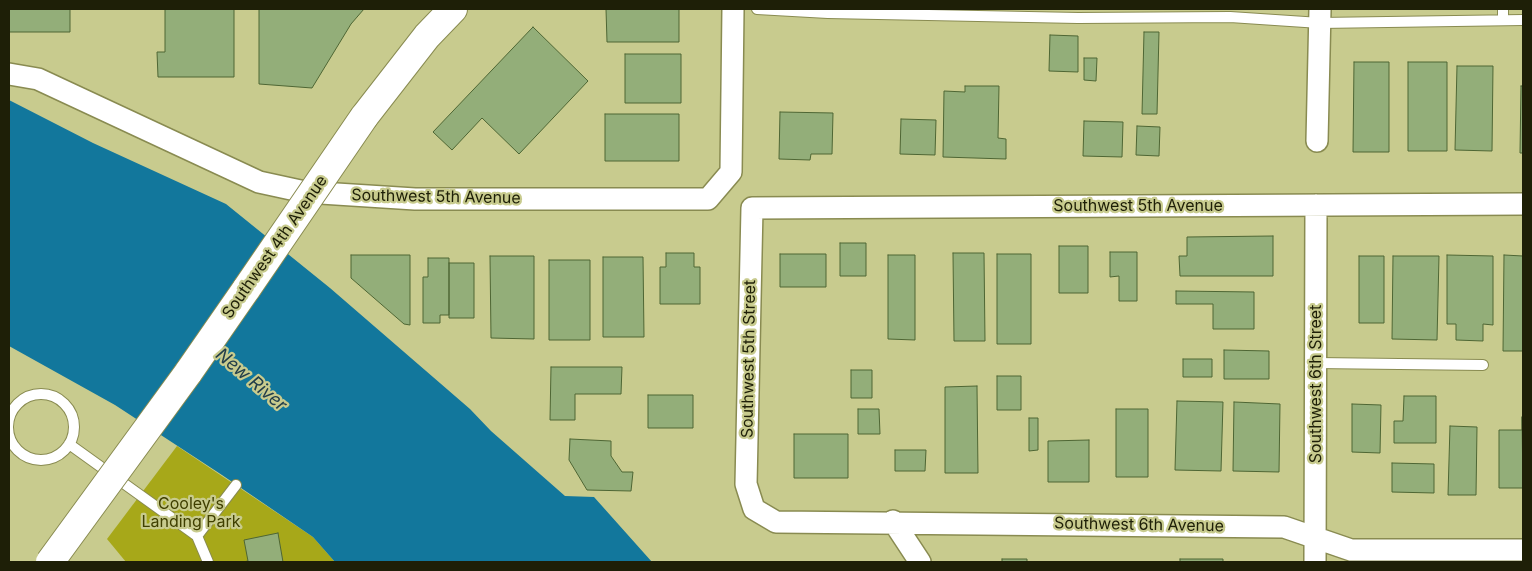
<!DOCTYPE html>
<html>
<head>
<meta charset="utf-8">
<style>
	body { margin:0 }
	#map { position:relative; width:1532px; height:571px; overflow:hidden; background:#c8cb8e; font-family:Inter,sans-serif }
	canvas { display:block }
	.frame { position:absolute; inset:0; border:10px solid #1e1f07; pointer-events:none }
</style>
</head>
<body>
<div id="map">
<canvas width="1532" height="571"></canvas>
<div class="frame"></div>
</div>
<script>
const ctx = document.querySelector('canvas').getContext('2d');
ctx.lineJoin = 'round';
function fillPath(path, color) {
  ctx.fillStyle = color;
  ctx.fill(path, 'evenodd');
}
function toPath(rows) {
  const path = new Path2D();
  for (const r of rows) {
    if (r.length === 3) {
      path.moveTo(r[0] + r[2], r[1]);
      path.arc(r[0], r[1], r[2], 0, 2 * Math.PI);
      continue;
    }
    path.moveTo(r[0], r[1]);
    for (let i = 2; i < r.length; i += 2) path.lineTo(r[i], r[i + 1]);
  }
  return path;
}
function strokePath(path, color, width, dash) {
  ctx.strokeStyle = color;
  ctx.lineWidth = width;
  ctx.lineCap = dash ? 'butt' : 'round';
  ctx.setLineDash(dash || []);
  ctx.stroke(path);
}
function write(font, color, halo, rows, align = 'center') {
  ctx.font = font + ' Inter,sans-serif';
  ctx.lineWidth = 4.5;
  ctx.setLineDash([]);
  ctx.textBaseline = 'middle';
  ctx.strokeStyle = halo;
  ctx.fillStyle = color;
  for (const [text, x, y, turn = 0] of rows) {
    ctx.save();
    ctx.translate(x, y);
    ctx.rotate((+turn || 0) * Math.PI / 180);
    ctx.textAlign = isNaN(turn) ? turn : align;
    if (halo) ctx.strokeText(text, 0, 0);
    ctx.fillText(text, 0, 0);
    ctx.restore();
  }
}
const green = toPath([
	[177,446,313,537,335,562,126,562,107,539]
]);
const water = toPath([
	[9,100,93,143,226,204,330,288,470,409,491,431,565,496,594,497,652,562,335,562,313,537,222,475,115,405,9,346]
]);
const building = toPath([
	[9,9,70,9,70,32,9,32,9,9],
	[165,9,234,9,234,77,158,77,157,52,165,52,165,9],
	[259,9,364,9,351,24,312,88,259,84,259,9],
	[606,9,679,9,679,42,607,42,606,9],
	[533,27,588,81,519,154,482,118,452,150,433,132,533,27],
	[1144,32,1159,32,1157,114,1142,114,1144,32],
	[1050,35,1078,36,1078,72,1049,71,1050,35],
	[625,54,681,54,681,103,625,103,625,54],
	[1084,58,1097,58,1096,81,1084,80,1084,58],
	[1354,62,1389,62,1389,152,1353,152,1354,62],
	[1408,62,1447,62,1447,151,1408,151,1408,62],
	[1457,66,1493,66,1492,151,1455,150,1457,66],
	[965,86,999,86,998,138,1006,139,1006,159,943,157,944,91,965,92,965,86],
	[1521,86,1523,86,1523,153,1520,153,1521,86],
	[780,112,833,113,832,154,811,154,810,160,779,159,780,112],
	[605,114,679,114,679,161,605,161,605,114],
	[901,119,936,120,935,155,900,154,901,119],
	[1084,121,1123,122,1122,157,1083,156,1084,121],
	[1137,126,1160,127,1159,156,1136,155,1137,126],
	[1273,236,1273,276,1180,276,1179,256,1187,256,1187,237,1273,236],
	[840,243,866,243,866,276,840,276,840,243],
	[1059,246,1088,246,1088,293,1059,293,1059,246],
	[1110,252,1137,252,1137,301,1119,301,1119,276,1110,277,1110,252],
	[666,253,694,253,694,267,700,267,700,304,660,304,660,267,666,267,666,253],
	[953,253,984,253,985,341,954,341,953,253],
	[780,254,826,254,826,287,780,287,780,254],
	[997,254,1031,254,1031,344,997,344,997,254],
	[351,255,410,255,410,325,404,324,351,278,351,255],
	[888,255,915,255,915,340,888,339,888,255],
	[1447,255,1493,256,1493,325,1483,324,1483,341,1456,340,1456,324,1447,324,1447,255],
	[1504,255,1523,256,1523,351,1503,351,1504,255],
	[490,256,534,256,534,339,491,338,490,256],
	[1359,256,1384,256,1384,323,1359,323,1359,256],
	[1393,256,1439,256,1437,340,1392,339,1393,256],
	[603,257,643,257,644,337,603,337,603,257],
	[428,258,449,258,449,315,440,315,440,323,423,323,423,277,428,277,428,258],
	[549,260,590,260,590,340,549,340,549,260],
	[449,263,474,263,474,318,449,318,449,263],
	[1176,291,1254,292,1254,329,1213,329,1213,304,1176,304,1176,291],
	[1224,350,1269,351,1269,379,1224,379,1224,350],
	[1183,359,1212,359,1212,377,1183,377,1183,359],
	[551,367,622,367,621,394,575,394,575,420,550,420,551,367],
	[851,370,872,370,872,398,851,398,851,370],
	[997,376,1021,376,1021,410,997,410,997,376],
	[977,386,978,473,945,473,945,387,977,386],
	[648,395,693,395,693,428,648,428,648,395],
	[1404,396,1436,396,1436,443,1394,443,1394,421,1403,421,1404,396],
	[1177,401,1223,402,1221,471,1175,470,1177,401],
	[1234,402,1280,404,1279,472,1233,471,1234,402],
	[1352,404,1381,405,1380,453,1352,452,1352,404],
	[858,409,879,409,880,434,858,434,858,409],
	[1116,409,1148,409,1148,477,1116,477,1116,409],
	[1522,417,1523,488,1499,488,1499,430,1522,430,1522,417],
	[1029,418,1038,418,1038,450,1029,451,1029,418],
	[1450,426,1477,427,1476,495,1448,495,1450,426],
	[794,434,848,434,848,478,794,478,794,434],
	[570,439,611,441,611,456,622,472,633,472,631,491,587,490,569,460,570,439],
	[1089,440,1089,482,1048,482,1048,441,1089,440],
	[895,450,926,450,925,471,895,471,895,450],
	[1392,463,1434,464,1434,493,1392,492,1392,463],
	[278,533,283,562,243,562,248,561,244,540,278,533],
	[1002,559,1027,559,1027,562,1002,562,1002,559],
	[1180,559,1223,559,1223,562,1180,562,1180,559]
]);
const lane = toPath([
	[757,9,828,13,1078,18,1230,17,1320,23,1523,20],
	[1503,9,1503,20],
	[1316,363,1483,365],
	[41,427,33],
	[69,444,197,536,208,562],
	[197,536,236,485]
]);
const street = toPath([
	[9,74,38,79,259,182,305,192,415,199,708,199,731,172,733,9],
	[1317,141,1320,9],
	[1523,204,752,208,746,484,754,509,776,522,1284,527,1351,550,1523,550],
	[893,521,920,562],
	[1315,562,1316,205]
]);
const secondary = toPath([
	[364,117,427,36,453,9],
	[188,373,247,288]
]);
const secondaryBridge = toPath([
	[247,288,364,117],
	[50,562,188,373]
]);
const streetNames = [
	["Southwest 5th Avenue",436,197,1],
	["Southwest 5th Avenue",1138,206],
	["Southwest 4th Avenue",275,247,-55],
	["Southwest 5th Street",749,359,-89],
	["Southwest 6th Street",1316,384,-90],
	["Southwest 6th Avenue",1139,525,1]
];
const parkNames = [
	["Cooley's",191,504],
	["Landing Park",191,522]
];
const waterNames = [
	["New River",251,380,40]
];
fillPath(green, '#a7a819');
fillPath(water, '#12779c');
fillPath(building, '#93ae79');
strokePath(building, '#4e6634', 1);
strokePath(lane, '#898b51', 12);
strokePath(street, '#898b51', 24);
strokePath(secondary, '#898b51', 30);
strokePath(lane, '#fff', 10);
strokePath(street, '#fff', 21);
strokePath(secondary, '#fff', 28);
strokePath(secondaryBridge, '#898b51', 30, []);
strokePath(secondaryBridge, '#fff', 28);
write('16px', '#1e1f07', '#c8cb8e', streetNames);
write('16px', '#3f3f00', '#c8cb8e', parkNames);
write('italic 18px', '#233e4a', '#c8cb8e', waterNames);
</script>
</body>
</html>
